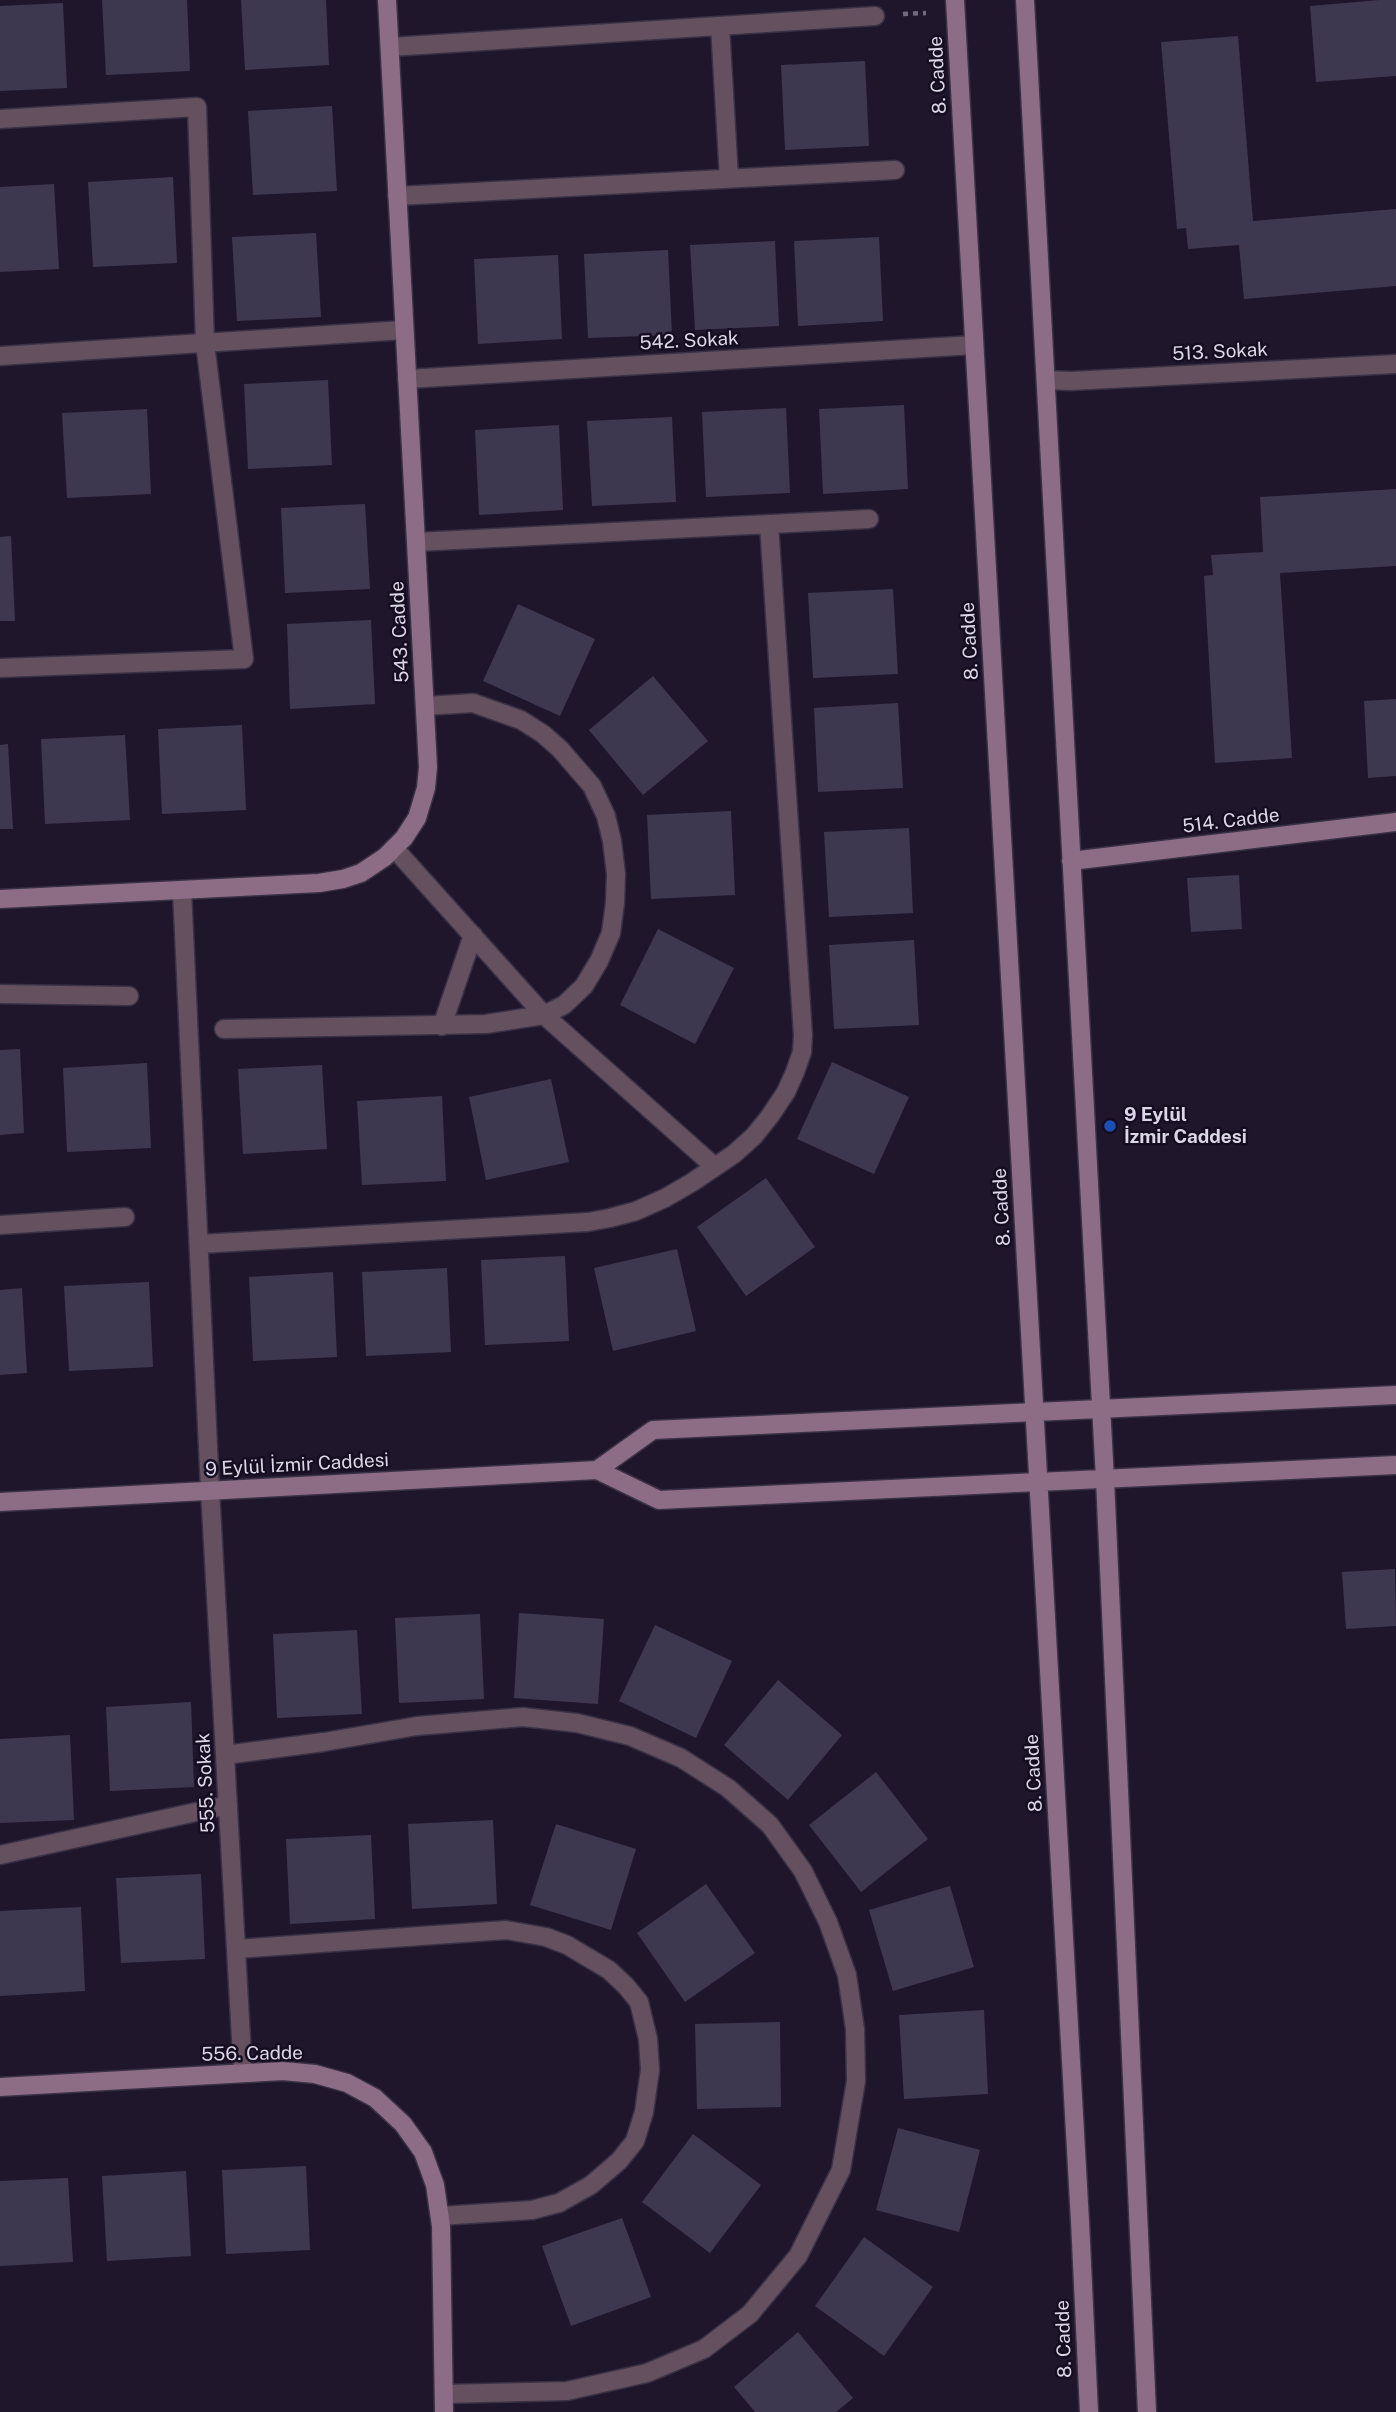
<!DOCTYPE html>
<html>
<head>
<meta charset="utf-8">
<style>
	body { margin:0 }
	canvas { display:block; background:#1f162c }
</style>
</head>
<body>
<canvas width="1396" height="2412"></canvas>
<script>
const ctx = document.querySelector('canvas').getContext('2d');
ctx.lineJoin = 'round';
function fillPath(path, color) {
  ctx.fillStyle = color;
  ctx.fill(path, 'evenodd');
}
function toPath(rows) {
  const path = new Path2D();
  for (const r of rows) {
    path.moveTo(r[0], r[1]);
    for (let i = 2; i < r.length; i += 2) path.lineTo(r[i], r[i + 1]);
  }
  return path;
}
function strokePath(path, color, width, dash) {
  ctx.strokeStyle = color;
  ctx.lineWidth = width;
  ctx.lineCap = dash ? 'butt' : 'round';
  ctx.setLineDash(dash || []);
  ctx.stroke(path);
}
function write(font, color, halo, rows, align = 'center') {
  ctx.font = font + ' "Public Sans",sans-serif';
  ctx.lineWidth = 5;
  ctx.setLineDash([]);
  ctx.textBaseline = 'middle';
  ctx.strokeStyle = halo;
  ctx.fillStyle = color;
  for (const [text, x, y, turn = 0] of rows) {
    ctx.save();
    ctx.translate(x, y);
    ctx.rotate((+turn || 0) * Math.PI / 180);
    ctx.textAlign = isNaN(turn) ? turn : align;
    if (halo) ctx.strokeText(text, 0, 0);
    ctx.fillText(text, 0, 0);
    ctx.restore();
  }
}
const building = toPath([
	[102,0,187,0,190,71,106,75],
	[241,0,326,0,329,65,245,70],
	[1380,0,1396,0,1396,76,1316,82,1310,6],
	[63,3,67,88,0,91,0,6],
	[1238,36,1253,221,1396,209,1396,286,1244,299,1239,245,1188,249,1186,228,1177,229,1161,42],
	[865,61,869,146,785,150,781,65],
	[332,106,337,191,253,195,248,111],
	[173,177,177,263,93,267,88,182],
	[54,184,59,269,0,272,0,187],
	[316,233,321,317,237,321,232,237],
	[879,237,883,321,798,326,794,241],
	[775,241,779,326,695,330,690,245],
	[668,250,672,335,588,338,584,254],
	[558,255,562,339,478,344,474,259],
	[328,380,332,465,248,469,244,384],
	[904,405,908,489,823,494,819,409],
	[786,408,790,493,706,497,702,412],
	[147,409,151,494,67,498,62,413],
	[672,417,676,502,592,506,587,421],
	[559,425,563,510,479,515,475,430],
	[1396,489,1396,566,1280,573,1292,758,1215,763,1204,576,1213,575,1211,555,1263,552,1260,497],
	[365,504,370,589,285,593,281,508],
	[11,536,15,621,0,621,0,537],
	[893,589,898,674,813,678,808,593],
	[518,604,595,639,560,716,483,681],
	[371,620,375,704,290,709,287,624],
	[653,676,708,741,643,795,589,730],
	[1396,699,1396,776,1368,778,1364,701],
	[898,703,903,788,818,792,814,708],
	[242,725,246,810,162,814,158,729],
	[125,735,130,820,45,824,41,739],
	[8,744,13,829,0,829,0,745],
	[731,811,735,895,651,899,647,815],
	[909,828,913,913,829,917,824,832],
	[1239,875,1242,929,1191,932,1187,878],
	[658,929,734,968,695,1044,620,1005],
	[914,940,919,1025,834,1029,829,945],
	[20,1049,24,1133,0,1135,0,1050],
	[832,1062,909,1097,874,1174,797,1139],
	[147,1063,151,1148,67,1152,63,1068],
	[322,1065,327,1149,243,1154,238,1069],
	[551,1079,569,1162,486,1180,469,1097],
	[442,1096,446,1181,362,1185,357,1101],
	[766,1178,815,1247,746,1296,697,1227],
	[677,1249,696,1331,613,1351,594,1268],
	[565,1256,569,1341,485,1345,481,1260],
	[447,1268,451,1352,366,1356,362,1272],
	[333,1272,337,1357,253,1361,249,1277],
	[149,1282,153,1367,69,1371,64,1286],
	[22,1288,27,1373,0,1375,0,1290],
	[1395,1569,1396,1626,1346,1629,1342,1572],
	[519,1613,604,1619,598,1704,514,1698],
	[480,1614,484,1699,399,1703,395,1618],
	[655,1625,732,1661,696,1738,619,1701],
	[357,1630,362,1714,277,1718,273,1634],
	[778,1680,842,1735,788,1800,724,1745],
	[191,1702,194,1787,110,1791,106,1707],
	[70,1735,74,1820,0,1823,0,1739],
	[876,1772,928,1839,861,1892,809,1825],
	[493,1820,497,1904,412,1909,408,1824],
	[556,1824,636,1849,611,1930,530,1905],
	[371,1835,375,1919,290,1924,286,1839],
	[201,1874,205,1959,121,1963,116,1878],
	[706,1884,755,1953,685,2002,637,1933],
	[950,1886,974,1967,893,1991,869,1910],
	[81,1907,85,1991,0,1996,0,1911],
	[984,2010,988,2094,904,2099,899,2015],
	[780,2022,781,2107,697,2109,695,2024],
	[898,2128,980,2150,959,2232,876,2210],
	[693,2134,761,2185,710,2253,642,2202],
	[306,2166,310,2250,226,2254,222,2170],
	[186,2171,191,2256,107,2261,102,2176],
	[68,2178,73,2262,0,2266,0,2181],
	[622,2218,651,2297,571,2326,542,2246],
	[864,2237,933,2287,884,2356,815,2306],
	[798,2332,853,2398,836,2412,755,2412,734,2387]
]);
const path = toPath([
	[903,14,926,13]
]);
const street = toPath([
	[720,26,729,178],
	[390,47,875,16],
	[0,119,197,107,205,343,244,659,0,668],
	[397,196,895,170],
	[0,356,404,330],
	[407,379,974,345],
	[1046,380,1071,381,1396,364],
	[416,542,869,519],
	[394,848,544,1015,715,1167],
	[182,890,210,1490,243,2073],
	[0,994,129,996],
	[442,1026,473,935],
	[224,1029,486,1024,544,1015,564,1005,584,986,599,961,611,933,615,903,616,874,612,841,606,816,592,786,560,749,543,734,521,720,473,703,425,706],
	[0,1225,125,1217],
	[199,1244,588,1222,610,1218,636,1211,665,1198,691,1183,734,1154,754,1136,770,1116,786,1092,795,1072,802,1052,803,1035,769,524],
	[225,1755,324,1742,417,1726,523,1717,577,1723,630,1736,681,1758,728,1788,770,1825,803,1871,828,1922,847,1975,855,2029,856,2081,841,2170,798,2256,750,2314,704,2349,647,2373,567,2391,444,2394],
	[0,1855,228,1805],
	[236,1949,506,1930,546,1937,567,1945,609,1970,626,1986,639,2002,648,2039,650,2070,644,2112,635,2141,619,2161,591,2185,559,2203,532,2210,440,2216]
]);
const secondary = toPath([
	[955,0,1080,2221,1089,2412],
	[1025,0,1105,1479,1147,2412],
	[1071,861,1396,822],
	[0,899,319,883,343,879,361,873,385,857,404,838,417,818,426,788,428,767,387,0],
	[1396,1395,653,1430,597,1470,659,1500,1396,1465],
	[0,1502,597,1470],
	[0,2087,283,2071,315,2074,347,2083,375,2098,403,2124,423,2152,435,2185,441,2226,444,2412]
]);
const markers = [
	[1110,1126,7,"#1a4fb4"]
];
const streetNames = [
	["8. Cadde",938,75,-93],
	["542. Sokak",689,341,-3],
	["513. Sokak",1220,352,-3],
	["543. Cadde",400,632,-93],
	["8. Cadde",970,641,-93],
	["514. Cadde",1231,821,-7],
	["8. Cadde",1002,1207,-93],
	["9 Eylül İzmir Caddesi",297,1465,-3],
	["8. Cadde",1034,1773,-93],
	["555. Sokak",206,1783,-93],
	["556. Cadde",252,2054,-1],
	["8. Cadde",1064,2339,-92]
];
const poiNames = [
	["9 Eylül",1124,1115],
	["İzmir Caddesi",1124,1137]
];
fillPath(building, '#3e3750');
strokePath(street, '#393146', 21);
strokePath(secondary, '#393146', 21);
strokePath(path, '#71697c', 4.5, [5, 5]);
strokePath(street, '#64505e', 18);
strokePath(secondary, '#8d6d85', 18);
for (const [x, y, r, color] of markers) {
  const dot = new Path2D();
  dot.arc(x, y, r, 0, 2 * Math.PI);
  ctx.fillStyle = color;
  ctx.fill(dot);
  strokePath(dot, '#160d22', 2.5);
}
write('19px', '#dcd7e6', '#160d22', streetNames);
write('bold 19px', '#dcd7e6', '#160d22', poiNames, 'left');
</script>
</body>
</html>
